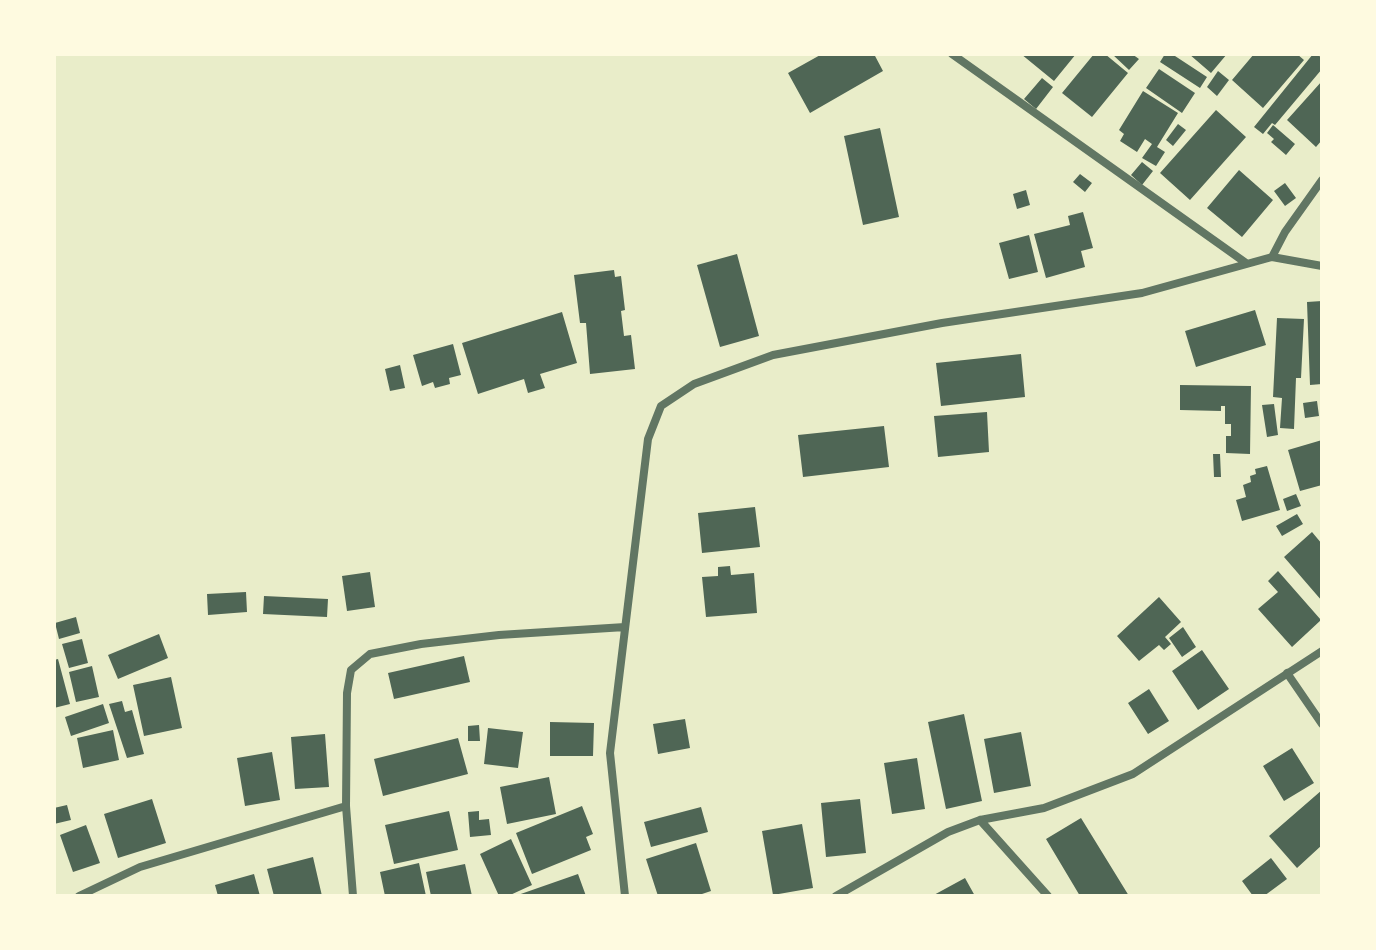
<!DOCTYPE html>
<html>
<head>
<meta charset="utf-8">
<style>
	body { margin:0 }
	#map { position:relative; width:1376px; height:950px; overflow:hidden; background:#e9edc9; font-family:Signika,sans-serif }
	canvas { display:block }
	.frame { position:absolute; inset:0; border:56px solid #fefae0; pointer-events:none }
</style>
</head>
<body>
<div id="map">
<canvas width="1376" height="950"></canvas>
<div class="frame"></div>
</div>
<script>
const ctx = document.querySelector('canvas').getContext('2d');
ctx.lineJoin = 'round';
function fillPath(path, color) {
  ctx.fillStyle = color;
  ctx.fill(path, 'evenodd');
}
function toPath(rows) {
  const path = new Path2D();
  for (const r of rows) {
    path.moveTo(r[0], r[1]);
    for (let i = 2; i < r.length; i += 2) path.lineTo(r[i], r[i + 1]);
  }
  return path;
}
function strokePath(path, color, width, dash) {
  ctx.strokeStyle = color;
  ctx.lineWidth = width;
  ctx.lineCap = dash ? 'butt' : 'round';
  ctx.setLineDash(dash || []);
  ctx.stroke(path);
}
const building = toPath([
	[822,54,874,54,883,71,810,113,788,73],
	[1021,54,1076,54,1054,81],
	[1094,54,1105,54,1128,73,1092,117,1062,93],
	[1112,54,1132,54,1139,59,1129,70],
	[1165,54,1177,54,1175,56,1207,77,1200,88,1160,62],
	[1189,54,1227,54,1211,73],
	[1254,54,1297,54,1304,60,1263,108,1232,80],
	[1313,54,1322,57,1322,69,1275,125,1272,123,1263,134,1254,127],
	[1159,69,1195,93,1182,113,1146,88],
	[1218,71,1229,80,1217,96,1207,87],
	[1042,78,1053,87,1036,109,1024,99],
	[1322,81,1322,140,1316,147,1287,120],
	[1143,91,1178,113,1157,147,1165,152,1156,166,1142,158,1152,144,1145,139,1137,152,1120,141,1124,134,1119,130],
	[1216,110,1246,137,1190,200,1160,173],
	[1178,124,1186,130,1173,146,1166,140],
	[1273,125,1295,144,1286,155,1271,142,1274,139,1267,133],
	[880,128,899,217,863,225,844,136],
	[1142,162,1153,171,1142,185,1131,175],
	[1239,170,1273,200,1242,237,1207,208],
	[1080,174,1092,183,1085,192,1073,182],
	[1285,183,1296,198,1285,206,1274,191],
	[1026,190,1030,205,1017,209,1013,194],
	[1083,212,1093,248,1081,251,1085,267,1046,278,1034,234,1070,225,1068,216],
	[1029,235,1038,272,1009,279,999,243],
	[737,254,759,336,720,347,697,265],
	[614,270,615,277,621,276,625,310,621,311,624,336,631,335,635,369,590,374,586,323,580,323,574,275],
	[1322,301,1322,384,1310,385,1307,302],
	[1255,310,1266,345,1196,367,1185,331],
	[562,312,577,363,540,374,545,388,528,393,524,379,478,394,462,343],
	[1277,318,1304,319,1301,378,1296,378,1294,429,1280,428,1282,398,1273,397],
	[453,344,461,375,449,378,450,384,435,388,433,382,422,386,413,355],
	[1021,354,1025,397,941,406,936,363],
	[400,365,405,388,390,391,385,369],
	[1180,385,1251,386,1250,454,1226,453,1226,436,1231,436,1231,424,1225,424,1225,406,1221,406,1221,411,1180,410],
	[1317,401,1319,416,1305,418,1303,403],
	[1274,404,1278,435,1267,437,1262,405],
	[987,412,989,452,938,457,934,416],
	[884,426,889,467,803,477,798,435],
	[1322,440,1322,485,1300,491,1288,450],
	[1213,454,1220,454,1221,477,1214,477],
	[1267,466,1280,510,1242,521,1236,500,1246,497,1243,485,1251,482,1250,476,1256,474,1255,469],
	[1296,494,1301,506,1287,511,1283,499],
	[755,507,760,547,702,553,698,513],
	[1297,514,1303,524,1282,536,1276,526],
	[1312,532,1322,544,1322,601,1284,557],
	[730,566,731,575,754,573,757,613,706,617,702,577,718,576,718,567],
	[1278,571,1321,620,1292,647,1258,609,1278,592,1268,581],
	[370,572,375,607,347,611,342,576],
	[246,592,247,612,208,615,207,594],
	[264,596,328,599,327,617,263,614],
	[1159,597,1181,622,1165,637,1171,644,1164,650,1159,645,1139,661,1117,636],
	[76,617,80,633,59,639,55,623],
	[1183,627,1196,647,1182,657,1169,638],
	[159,634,168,658,118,679,108,655],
	[82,639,88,663,69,668,62,644],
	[1202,650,1229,689,1198,710,1172,671],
	[464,656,470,682,394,699,388,673],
	[58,659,70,704,54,708,54,660],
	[92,666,99,697,76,702,69,672],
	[171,677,182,728,144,736,133,685],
	[1149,689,1169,721,1148,734,1128,703],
	[122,701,125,712,132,710,144,754,127,758,109,704],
	[103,704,109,723,71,736,65,717],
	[964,714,982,801,946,809,928,722],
	[685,719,690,748,658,754,653,724],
	[550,722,594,723,593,756,550,756],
	[479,725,480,741,468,741,468,726],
	[488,728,523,732,518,768,484,764],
	[113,730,119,760,83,768,77,738],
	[1021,732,1031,786,994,793,984,739],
	[325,734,329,787,295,789,291,737],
	[458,738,468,774,383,796,374,759],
	[1292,748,1314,783,1284,801,1263,766],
	[272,752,280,800,245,806,237,758],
	[917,758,925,809,892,814,884,763],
	[549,777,556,814,507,824,500,787],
	[1322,790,1322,845,1297,868,1269,836],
	[152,799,166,843,118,858,104,814],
	[860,799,866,853,826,857,821,803],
	[67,805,71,820,54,824,54,808],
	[582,806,593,834,586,837,591,850,532,874,516,833],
	[701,807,708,832,651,847,644,822],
	[449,811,458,850,394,864,385,825],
	[479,811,479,820,489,819,491,835,470,837,468,812],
	[1081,818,1129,896,1080,896,1046,839],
	[802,824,813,888,773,895,762,831],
	[86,825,100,863,73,872,60,835],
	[511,839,532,885,508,896,499,896,480,854],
	[696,843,711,891,696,896,658,896,646,859],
	[313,857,322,896,274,896,267,869],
	[1271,858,1287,879,1264,896,1253,896,1242,881],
	[419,863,426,896,385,896,380,872],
	[465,864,472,896,431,896,426,872],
	[254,874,260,896,218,896,215,885],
	[578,874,586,896,515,896],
	[965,878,975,896,932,896]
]);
const minor = toPath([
	[952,54,1246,263],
	[1272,257,1285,232,1322,180],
	[1287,673,1322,724],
	[980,820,1048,896],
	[79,896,140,867,346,806],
	[353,896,346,806,347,693,351,670,370,654,421,644,499,635,625,627],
	[625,896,610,753,648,439,661,406,694,384,773,355,942,323,1142,293,1272,257,1322,266],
	[836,896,948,832,980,820,1044,808,1133,774,1322,651]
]);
fillPath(building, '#4f6655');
strokePath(minor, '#617663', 8);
</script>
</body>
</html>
